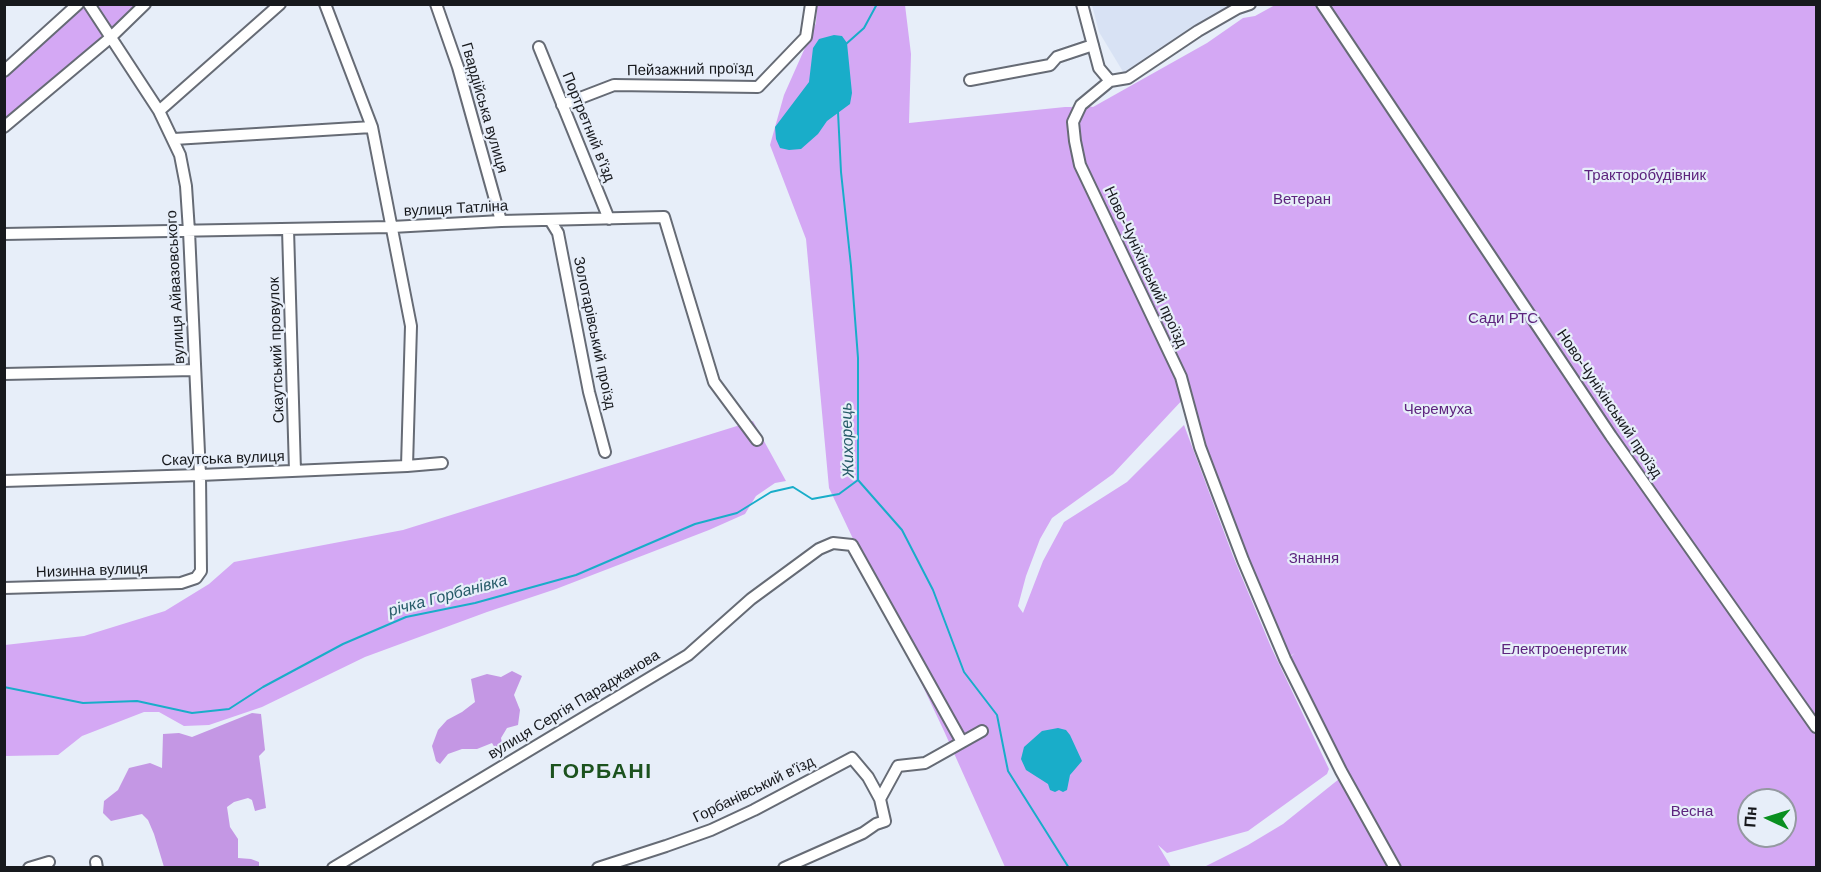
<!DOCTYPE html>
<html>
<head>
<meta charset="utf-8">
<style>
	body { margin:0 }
	#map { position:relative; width:1821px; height:872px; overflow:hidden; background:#e7eef9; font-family:Helvetica,sans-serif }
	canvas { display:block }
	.frame { position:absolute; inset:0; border:6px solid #17191d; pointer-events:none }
	.north { position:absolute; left:1737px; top:788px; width:60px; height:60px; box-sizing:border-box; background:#e7eef9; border:2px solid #9499a1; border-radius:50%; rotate:274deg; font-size:16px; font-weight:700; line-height:24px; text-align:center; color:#17191d }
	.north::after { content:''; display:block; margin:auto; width:21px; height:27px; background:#098f20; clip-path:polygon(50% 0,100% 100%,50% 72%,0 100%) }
</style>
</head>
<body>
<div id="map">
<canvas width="1821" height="872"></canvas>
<div class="frame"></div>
<div class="north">Пн</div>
</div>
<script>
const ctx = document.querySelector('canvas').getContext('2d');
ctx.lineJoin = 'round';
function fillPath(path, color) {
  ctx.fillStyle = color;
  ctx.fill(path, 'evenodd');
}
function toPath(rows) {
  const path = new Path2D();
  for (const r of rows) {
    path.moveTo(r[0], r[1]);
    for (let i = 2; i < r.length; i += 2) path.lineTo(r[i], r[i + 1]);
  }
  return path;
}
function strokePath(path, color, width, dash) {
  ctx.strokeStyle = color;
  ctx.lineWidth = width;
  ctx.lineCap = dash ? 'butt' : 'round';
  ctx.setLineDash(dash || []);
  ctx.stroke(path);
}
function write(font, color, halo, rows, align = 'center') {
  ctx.font = font + ' Helvetica,sans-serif';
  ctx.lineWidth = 4.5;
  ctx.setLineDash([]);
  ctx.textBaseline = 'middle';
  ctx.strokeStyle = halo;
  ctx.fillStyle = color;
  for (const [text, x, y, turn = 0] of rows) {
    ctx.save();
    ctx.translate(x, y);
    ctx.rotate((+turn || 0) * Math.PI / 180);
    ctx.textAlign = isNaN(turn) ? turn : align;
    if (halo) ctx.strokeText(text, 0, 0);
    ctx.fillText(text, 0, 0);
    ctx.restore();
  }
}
const built = toPath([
	[1092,5,1240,5,1125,75,1099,32]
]);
const green = toPath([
	[84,5,104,38,5,124,4,76],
	[98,5,140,5,112,31],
	[817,5,905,5,911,54,909,123,1065,107,1080,107,1081,105,1093,107,1207,43,1243,18,1255,16,1275,5,1816,5,1816,867,1397,867,1286,660,1295,653,1285,659,1186,396,1113,474,1052,518,1040,539,1026,576,1018,606,1023,613,1043,561,1064,522,1127,482,1184,425,1233,556,1271,647,1329,769,1327,774,1248,831,1167,853,1158,845,1171,867,1005,867,944,731,829,488,806,239,770,145,784,95,816,23],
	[1749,800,1785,800,1785,836,1749,836],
	[753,421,786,481,775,483,756,496,745,514,709,530,556,589,487,612,365,657,262,707,209,725,184,726,159,712,144,712,82,736,58,755,5,756,5,645,84,636,165,611,209,584,234,562,403,530],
	[1339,779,1387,867,1202,868,1248,845,1283,824]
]);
const forest = toPath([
	[512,671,522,676,514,695,520,710,518,725,507,728,501,738,504,753,498,753,492,743,477,749,462,749,448,754,440,764,436,761,432,746,438,730,447,720,462,712,475,702,471,679,487,674,501,677],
	[252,713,261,714,265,750,259,756,266,808,255,811,252,800,248,798,234,802,227,807,230,827,238,839,238,858,251,859,259,862,259,867,164,867,154,834,148,820,142,814,111,821,103,813,104,801,118,790,129,768,150,763,162,768,163,734,179,733,192,737]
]);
const water = toPath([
	[834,35,842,36,847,43,852,93,850,104,827,121,818,134,801,149,789,150,780,148,776,139,775,127,809,82,813,48,819,39],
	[1058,728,1066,730,1070,735,1082,761,1070,775,1067,790,1063,792,1059,790,1055,792,1050,790,1048,784,1026,770,1021,759,1024,747,1042,731]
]);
const stream = toPath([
	[846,44,864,28,877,4],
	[838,112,841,172,851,266,858,358,858,480,902,530,933,590,964,672,997,715,1008,771,1069,868],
	[4,687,83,703,137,701,192,713,229,709,263,687,343,644,406,617,475,603,576,575,695,524,737,513,771,492,793,487,812,499,839,494,858,480]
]);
const minor = toPath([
	[325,4,372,127,411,326,407,466],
	[436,4,458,67,501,221],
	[1082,4,1099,68,1110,81,1128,78,1198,31,1238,8,1250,4],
	[1322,4,1611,436,1816,727],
	[539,47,609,219],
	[4,71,78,4],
	[970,80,1050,65,1057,57,1093,45],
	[1110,81,1081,105,1073,122,1075,141,1080,165,1181,377,1200,447,1243,560,1285,659,1341,771,1395,868],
	[562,105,614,85,758,87,806,37,811,4],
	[159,111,280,4],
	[4,127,110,38,145,4],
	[174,139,372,127],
	[550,220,558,233,589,392,605,452],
	[288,229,295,471],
	[4,234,392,227,501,221,664,217,714,382,757,440],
	[4,374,194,370],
	[4,481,200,475,407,466,442,463],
	[4,588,181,583,196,578,201,571,200,475,189,231,186,186,180,155,159,111,89,4],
	[880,799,898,766,925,763,982,731],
	[96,862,97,868],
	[29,868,49,862],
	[333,868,688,655,751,599,819,549,833,543,852,545,962,742],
	[598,868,666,846,711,830,754,810,852,758,868,777,880,799,885,821,876,824,863,833,784,868]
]);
const streetNames = [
	["Пейзажний проїзд",690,70,-1],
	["Гвардійська вулиця",484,108,74],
	["Портретний в'їзд",588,127,68],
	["вулиця Татліна",456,209,-3],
	["Ново-Чуніхінський проїзд",1145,267,65],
	["вулиця Айвазовського",176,287,-93],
	["Золотарівський проїзд",594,333,78],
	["Скаутський провулок",277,350,-92],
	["Ново-Чуніхінський проїзд",1609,404,56],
	["Скаутська вулиця",223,459,-2],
	["Низинна вулиця",92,571,-2],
	["вулиця Сергія Параджанова",574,705,-31],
	["Горбанівський в'їзд",754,790,-26]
];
const parkNames = [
	["Тракторобудівник",1645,176],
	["Ветеран",1302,200],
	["Сади РТС",1503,319],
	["Черемуха",1438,410],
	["Знання",1314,559],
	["Електроенергетик",1564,650],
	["Весна",1692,812]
];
const waterNames = [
	["Жихорець",848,440,-92],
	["річка Горбанівка",448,596,-15]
];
const districtNames = [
	["ГОРБАНІ",601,772]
];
fillPath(built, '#d8e2f4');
fillPath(green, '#d4a8f4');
fillPath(forest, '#c497e4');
fillPath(water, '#19adc9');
strokePath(stream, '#19adc9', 2);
strokePath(minor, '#666b75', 14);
strokePath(minor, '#fff', 10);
write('15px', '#17191d', '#e7eef9', streetNames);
write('15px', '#5d247e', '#e7eef9', parkNames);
write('italic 16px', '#265b68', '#e7eef9', waterNames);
ctx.letterSpacing = '1.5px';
write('bold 21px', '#1c521e', '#e7eef9', districtNames);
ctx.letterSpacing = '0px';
</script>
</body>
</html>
